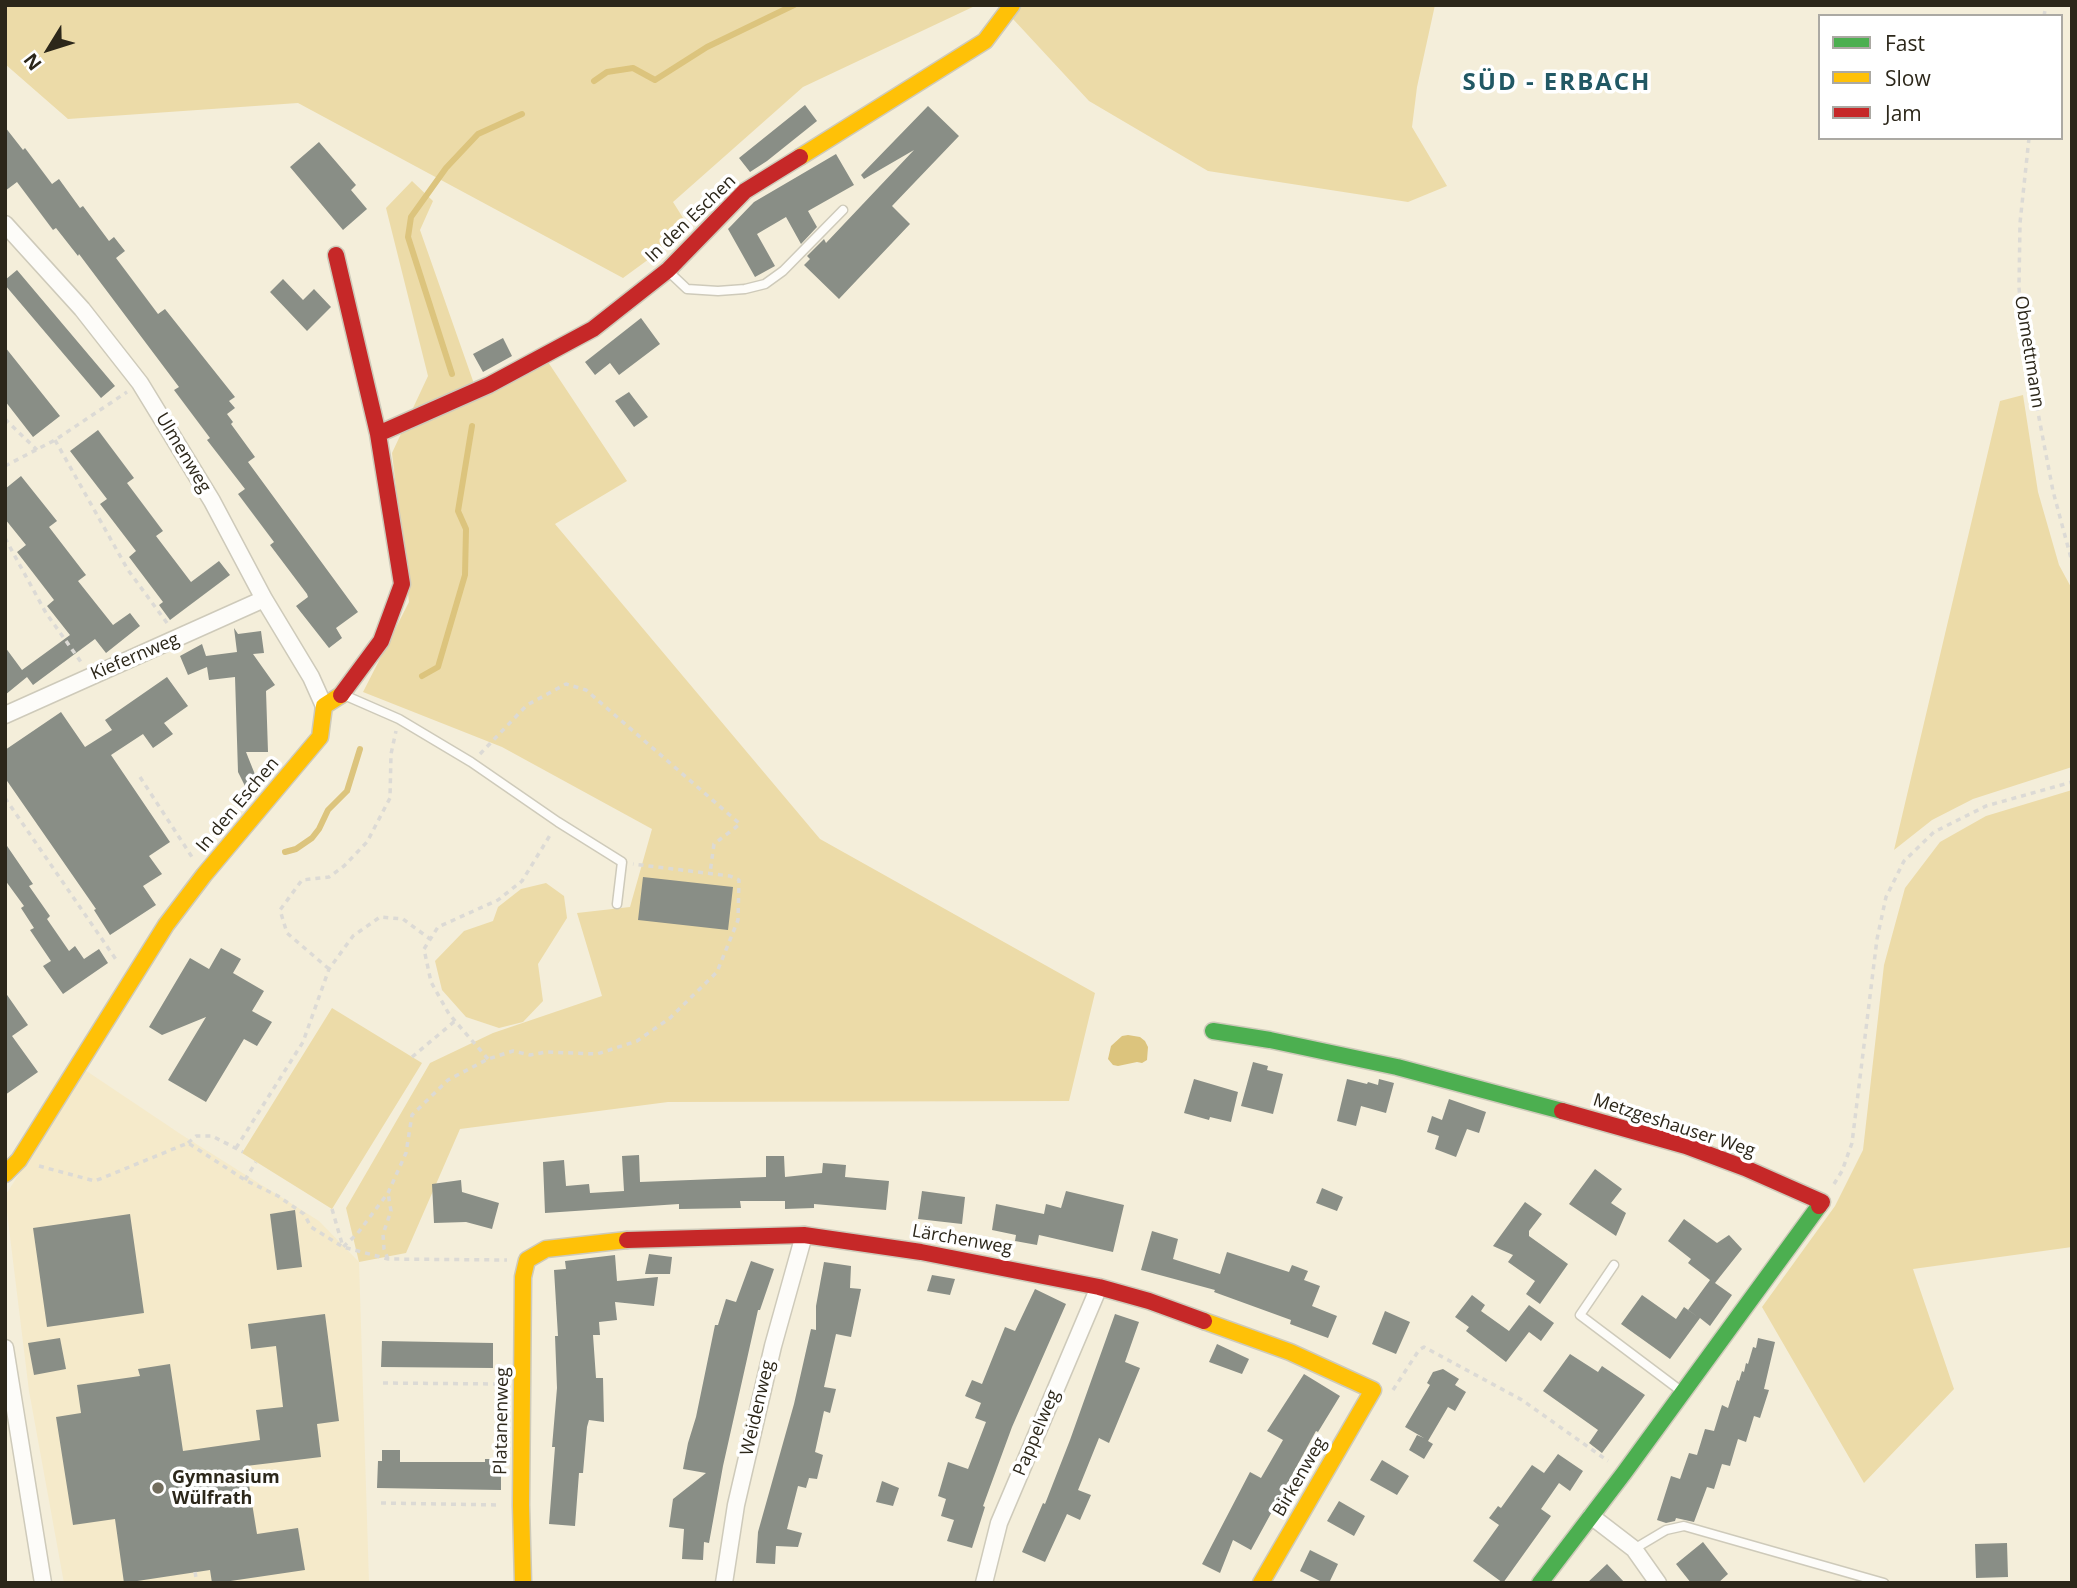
<!DOCTYPE html>
<html>
<head>
<meta charset="utf-8">
<style>
	body { margin:0 }
	#map { position:relative; width:2077px; height:1588px; overflow:hidden; background:#f4eeda; font-family:"Open Sans",sans-serif }
	canvas { display:block }
	.frame { position:absolute; inset:0; border:7px solid #2c271a; pointer-events:none }
	.legend { position:absolute; left:1818px; top:14px; width:245px; height:126px; box-sizing:border-box; background:#fff; border:2px solid #aba9a3; margin:0; padding:9px 12px; list-style:none; font-size:21px; color:#2c271a }
	.legend li { display:flex; align-items:center; gap:14px; height:35px }
	.legend b { width:35px; border:2px solid #aba9a3 }
	.north { position:absolute; left:14px; top:14px; width:70px; height:70px; -webkit-text-stroke:5px #fff; paint-order:stroke; rotate:232deg; font-size:19px; font-weight:700; line-height:28px; text-align:center; color:#2c271a }
	.north::after { content:''; display:block; margin:auto; width:24px; height:32px; background:#2c271a; clip-path:polygon(50% 0,100% 100%,50% 72%,0 100%) }
</style>
</head>
<body>
<div id="map">
<canvas width="2077" height="1588"></canvas>
<div class="frame"></div>
<ul class="legend">
<li><b style="height:9px;background:#4caf50"></b>Fast</li>
<li><b style="height:9px;background:#ffc107"></b>Slow</li>
<li><b style="height:9px;background:#c62828"></b>Jam</li>
</ul>
<div class="north">N</div>
</div>
<script>
const ctx = document.querySelector('canvas').getContext('2d');
ctx.lineJoin = 'round';
function fillPath(path, color) {
  ctx.fillStyle = color;
  ctx.fill(path, 'evenodd');
}
function toPath(rows) {
  const path = new Path2D();
  for (const r of rows) {
    path.moveTo(r[0], r[1]);
    for (let i = 2; i < r.length; i += 2) path.lineTo(r[i], r[i + 1]);
  }
  return path;
}
function strokePath(path, color, width, dash) {
  ctx.strokeStyle = color;
  ctx.lineWidth = width;
  ctx.lineCap = dash ? 'butt' : 'round';
  ctx.setLineDash(dash || []);
  ctx.stroke(path);
}
function write(font, color, halo, rows, align = 'center') {
  ctx.font = font + ' "Open Sans",sans-serif';
  ctx.lineWidth = 7;
  ctx.setLineDash([]);
  ctx.textBaseline = 'middle';
  ctx.strokeStyle = halo;
  ctx.fillStyle = color;
  for (const [text, x, y, turn = 0] of rows) {
    ctx.save();
    ctx.translate(x, y);
    ctx.rotate((+turn || 0) * Math.PI / 180);
    ctx.textAlign = isNaN(turn) ? turn : align;
    if (halo) ctx.strokeText(text, 0, 0);
    ctx.fillText(text, 0, 0);
    ctx.restore();
  }
}
const built = toPath([
	[85,1070,182,1135,319,1221,359,1262,369,1583,64,1583,29,1391,5,1196]
]);
const green = toPath([
	[5,5,977,5,803,87,673,202,690,229,623,278,298,103,68,119,5,64],
	[1000,5,1435,5,1417,87,1412,127,1447,186,1408,202,1208,171,1089,101],
	[412,181,433,201,420,230,479,398,548,362,627,481,555,524,820,839,1095,993,1069,1101,668,1102,460,1129,406,1253,359,1262,346,1208,430,1063,493,1033,602,996,577,913,630,907,652,829,502,747,363,692,409,602,392,453,428,376,386,208],
	[2023,395,2038,492,2059,565,2072,589,2072,767,1973,799,1932,820,1894,850,2000,401],
	[2072,790,2072,1247,1913,1269,1954,1389,1864,1483,1762,1307,1835,1206,1863,1150,1884,965,1905,888,1940,842,1986,816],
	[546,883,564,896,567,918,538,964,543,1001,523,1022,499,1028,466,1017,442,990,435,961,464,931,493,921,498,907,521,889],
	[332,1008,422,1063,332,1209,242,1153]
]);
const water = toPath([
	[1128,1035,1140,1037,1145,1041,1148,1047,1147,1060,1142,1063,1137,1062,1118,1066,1113,1065,1108,1059,1111,1046,1122,1036]
]);
const stream = toPath([
	[594,81,607,72,633,68,655,80,707,47,794,5],
	[452,374,408,237,411,217,446,168,478,134,522,114],
	[422,676,438,667,465,575,466,529,458,511,472,426],
	[285,852,296,849,312,838,319,829,328,810,347,791,360,749]
]);
const building = toPath([
	[805,105,817,121,767,161,750,172,739,158],
	[928,106,959,136,892,206,910,224,839,299,804,265,810,259,807,256,824,239,826,243,914,150,864,179,861,175],
	[5,127,23,150,25,148,52,184,59,179,80,208,83,206,109,241,114,237,125,251,116,258,158,314,165,309,235,397,229,401,235,408,227,414,233,422,231,424,255,457,248,462,358,612,336,628,342,638,329,648,296,606,308,597,307,594,270,545,274,542,238,494,245,489,207,440,210,438,174,390,179,387,79,254,78,256,56,228,53,230,17,182,5,191],
	[319,142,356,185,351,190,367,209,343,230,290,167],
	[836,154,854,185,808,211,817,227,801,244,786,217,757,234,775,266,755,277,728,229,754,202],
	[17,270,115,386,101,398,5,285,5,280],
	[283,279,303,300,314,289,331,307,307,331,270,292],
	[641,318,660,344,619,375,610,363,595,375,585,362],
	[503,338,512,356,483,372,473,354],
	[5,347,60,416,33,437,5,401],
	[629,392,648,417,634,427,615,401],
	[98,430,134,478,127,483,163,531,156,536,191,582,219,561,230,575,170,620,159,605,163,602,129,557,136,551,100,504,107,499,70,451],
	[21,476,57,521,49,527,86,575,78,581,113,625,130,613,140,626,106,653,95,639,33,685,27,677,5,695,5,647,22,670,70,635,47,606,54,600,17,552,26,545,5,519,5,489],
	[234,628,238,634,261,631,264,653,253,654,275,685,266,691,268,752,246,752,260,787,251,798,238,772,235,677,209,680,207,667,188,675,180,656,202,644,206,656,237,652],
	[167,677,188,706,164,723,173,734,153,748,143,734,111,755,170,842,149,856,162,874,143,886,156,905,110,935,94,910,96,909,5,778,5,750,61,712,85,747,112,730,105,720],
	[5,843,33,884,29,886,50,916,47,919,69,951,75,946,84,959,99,949,108,963,63,994,43,966,51,961,30,930,34,928,21,908,24,906,5,880],
	[643,877,733,887,728,930,638,920],
	[221,948,241,959,233,973,264,991,252,1011,272,1022,257,1046,244,1039,206,1102,168,1080,206,1017,162,1035,149,1027,190,958,209,969],
	[5,992,28,1025,12,1036,38,1072,5,1095],
	[1253,1062,1268,1066,1267,1070,1283,1074,1273,1114,1241,1106],
	[1194,1079,1238,1092,1231,1122,1210,1117,1209,1120,1184,1113],
	[1347,1079,1367,1084,1368,1082,1378,1085,1379,1079,1394,1083,1386,1113,1361,1106,1356,1126,1337,1121],
	[1449,1099,1486,1112,1479,1133,1467,1129,1456,1157,1435,1149,1439,1136,1427,1132,1432,1116,1442,1120],
	[639,1155,640,1182,766,1177,766,1156,784,1156,785,1177,822,1173,823,1163,846,1165,845,1177,889,1181,886,1210,814,1204,814,1208,785,1209,785,1201,740,1201,741,1208,679,1209,679,1204,545,1213,543,1162,564,1160,566,1186,589,1184,590,1193,624,1191,622,1156],
	[1595,1169,1622,1189,1611,1203,1626,1213,1616,1236,1569,1204],
	[461,1180,462,1192,499,1203,492,1229,466,1222,434,1223,432,1184],
	[1322,1188,1343,1197,1337,1211,1316,1203],
	[922,1191,965,1197,962,1224,918,1219],
	[1066,1191,1124,1205,1113,1252,1039,1235,1037,1245,1015,1241,1016,1235,992,1230,996,1204,1044,1214,1046,1204,1061,1208],
	[1525,1202,1542,1214,1529,1231,1529,1236,1568,1264,1540,1304,1526,1294,1535,1281,1508,1262,1513,1255,1493,1246],
	[295,1210,302,1267,277,1270,270,1214],
	[130,1214,144,1313,47,1327,33,1228],
	[1684,1219,1717,1243,1729,1235,1742,1249,1715,1283,1732,1295,1710,1326,1700,1318,1670,1359,1621,1324,1642,1295,1676,1319,1684,1307,1698,1317,1688,1310,1710,1280,1688,1263,1691,1259,1668,1241],
	[1152,1231,1178,1239,1173,1259,1220,1274,1227,1252,1289,1272,1292,1265,1308,1271,1304,1280,1320,1286,1312,1306,1337,1316,1328,1338,1290,1324,1291,1320,1214,1292,1215,1290,1141,1270],
	[649,1254,672,1257,670,1274,645,1274],
	[615,1255,617,1281,658,1277,654,1306,615,1302,617,1320,599,1322,600,1335,593,1335,596,1378,603,1378,604,1422,589,1420,587,1427,583,1473,579,1473,575,1526,549,1524,555,1447,552,1447,557,1388,555,1336,558,1336,554,1270,566,1269,565,1261],
	[751,1261,774,1269,760,1310,758,1310,723,1466,709,1543,704,1542,703,1560,682,1559,684,1529,669,1527,673,1499,706,1473,683,1469,688,1443,696,1417,715,1325,718,1325,726,1299,736,1302],
	[824,1262,851,1266,850,1288,861,1289,851,1337,836,1334,824,1387,836,1389,830,1413,824,1411,815,1452,823,1455,817,1479,809,1478,806,1488,798,1486,787,1529,802,1533,798,1547,776,1546,775,1564,756,1563,758,1532,794,1404,811,1329,816,1330,816,1306],
	[932,1275,955,1279,950,1295,927,1291],
	[1035,1289,1066,1304,1012,1427,983,1506,985,1507,972,1548,947,1541,954,1520,941,1516,946,1499,938,1496,948,1462,968,1469,986,1422,975,1418,981,1403,965,1396,972,1380,982,1384,1005,1327,1015,1331],
	[1472,1295,1485,1305,1481,1311,1509,1331,1529,1305,1554,1323,1541,1341,1529,1332,1506,1362,1466,1331,1469,1327,1455,1317],
	[1385,1311,1410,1322,1396,1354,1372,1344],
	[325,1314,339,1421,317,1424,321,1457,246,1466,257,1534,298,1528,305,1570,217,1583,212,1583,210,1570,124,1583,115,1519,73,1525,56,1417,81,1413,77,1385,140,1376,138,1369,170,1364,183,1451,260,1440,256,1410,283,1407,276,1346,251,1349,248,1324],
	[1115,1314,1139,1322,1125,1362,1140,1368,1109,1443,1099,1438,1078,1490,1091,1495,1080,1520,1067,1514,1045,1562,1022,1552,1043,1503,1045,1504,1070,1440],
	[60,1338,66,1369,34,1375,28,1343],
	[1758,1338,1775,1342,1764,1389,1769,1390,1760,1418,1754,1416,1746,1442,1738,1439,1730,1466,1722,1464,1714,1489,1707,1487,1694,1522,1676,1518,1675,1521,1666,1523,1657,1520,1671,1476,1680,1479,1689,1453,1697,1455,1705,1429,1714,1431,1722,1405,1728,1408,1737,1380,1739,1381,1742,1371,1744,1372,1746,1363,1748,1364,1753,1347,1756,1348],
	[382,1341,493,1343,493,1368,381,1367],
	[1217,1344,1249,1359,1242,1374,1209,1362],
	[1570,1354,1598,1372,1602,1366,1645,1395,1602,1453,1589,1443,1598,1430,1543,1391],
	[1443,1369,1459,1379,1455,1385,1466,1392,1455,1411,1448,1407,1428,1441,1433,1444,1424,1459,1409,1450,1417,1435,1424,1438,1405,1427,1430,1385,1427,1383,1433,1372],
	[1304,1374,1340,1396,1318,1432,1316,1431,1251,1550,1233,1540,1220,1573,1202,1564,1250,1472,1261,1478,1283,1440,1267,1431],
	[382,1450,400,1450,400,1462,485,1462,485,1459,501,1459,501,1490,377,1488,378,1461,382,1461],
	[1558,1454,1583,1471,1570,1491,1559,1483,1541,1509,1551,1516,1503,1583,1473,1561,1499,1525,1489,1518,1498,1506,1501,1508,1532,1465,1544,1473],
	[1382,1460,1409,1476,1397,1495,1370,1480],
	[882,1481,899,1488,893,1506,876,1502],
	[1339,1501,1365,1516,1354,1536,1327,1521],
	[1703,1542,1728,1574,1718,1583,1691,1583,1676,1564],
	[2007,1543,2008,1577,1976,1578,1975,1544],
	[1310,1550,1338,1564,1329,1583,1324,1583,1300,1571],
	[1607,1564,1625,1583,1587,1583]
]);
const path = toPath([
	[2044,16,2046,5],
	[2029,138,2020,223,2019,287,2022,329,2053,491,2072,562],
	[5,419,37,450],
	[55,440,128,570,167,623],
	[5,466,55,440,127,392],
	[5,538,46,613,81,662],
	[480,754,527,705,566,684,586,690,740,824,714,844,710,873],
	[140,777,192,857],
	[5,798,117,961],
	[329,969,287,933,280,910,302,880,329,877,344,866,367,842,390,798,391,754,396,731],
	[412,1057,455,1021],
	[488,1059,449,1014,431,982,424,949,438,927,498,900,522,881,552,832],
	[188,1143,196,1136,212,1136,243,1152],
	[236,1148,303,1042,329,969,353,936,380,917,403,919,430,939],
	[39,1166,95,1181,188,1143,245,1180,278,1196,304,1214,311,1227,343,1247,388,1259,507,1260],
	[245,1180,256,1162],
	[1834,1184,1842,1171,1852,1143,1877,939,1886,897,1904,861,1934,832,1986,806,2072,782],
	[332,1209,343,1247,357,1234,388,1193,406,1153,412,1115,448,1080,488,1059,513,1051,530,1055,546,1052,597,1054,637,1041,670,1018,717,972,738,920,739,880,730,876,633,864],
	[388,1259,384,1249,383,1234,391,1211,388,1193],
	[383,1383,500,1384],
	[1393,1390,1419,1350,1424,1347,1522,1400,1608,1461],
	[381,1503,501,1505],
	[195,1572,197,1583]
]);
const lane = toPath([
	[669,272,687,289,718,291,745,289,765,284,783,271,843,210],
	[344,695,399,719,471,762,558,822,622,862,617,904],
	[1614,1265,1580,1315,1681,1391],
	[1634,1549,1666,1530,1684,1526,1884,1583]
]);
const street = toPath([
	[5,224,82,309,140,383,212,501,264,599,311,677,324,706],
	[5,715,264,599],
	[5,1348,43,1583],
	[1591,1516,1634,1549,1658,1583],
	[724,1583,736,1505,773,1346,804,1235],
	[984,1583,999,1523,1099,1287]
]);
const fast = toPath([
	[1213,1031,1270,1040,1397,1067,1562,1111],
	[1540,1583,1624,1473,1819,1206]
]);
const slow = toPath([
	[800,157,985,41,1012,5],
	[5,1174,19,1160,166,925,204,875,320,737,324,706,341,695],
	[1204,1321,1290,1352,1373,1390,1261,1583],
	[523,1583,521,1505,523,1277,527,1260,546,1249,627,1240]
]);
const jam = toPath([
	[336,255,378,434,402,584,381,641,341,695],
	[378,434,489,385,593,329,668,270,745,191,800,157],
	[1562,1111,1686,1146,1745,1168,1822,1202,1819,1206],
	[627,1240,804,1235,921,1252,1099,1287,1149,1301,1204,1321]
]);
const markers = [
	[158,1488,7,"#726d5d"]
];
const streetNames = [
	["In den Eschen",691,219,-44],
	["Obmettmann",2029,352,81],
	["Ulmenweg",183,453,59],
	["Kiefernweg",135,657,-23],
	["In den Eschen",238,805,-50],
	["Metzgeshauser Weg",1674,1126,18],
	["Lärchenweg",962,1240,10],
	["Weidenweg",758,1408,-77],
	["Platanenweg",502,1421,-89],
	["Pappelweg",1037,1433,-67],
	["Birkenweg",1300,1477,-60]
];
const poiNames = [
	["Gymnasium",172,1478],
	["Wülfrath",172,1499]
];
const districtNames = [
	["SÜD - ERBACH",1557,83]
];
fillPath(built, '#f5eaca');
fillPath(green, '#ecdba8');
fillPath(water, '#dcc47d');
strokePath(stream, '#dcc47d', 6);
fillPath(building, '#898e86');
strokePath(lane, '#cecaba', 11);
strokePath(street, '#cecaba', 19);
strokePath(fast, '#cecaba', 19);
strokePath(slow, '#cecaba', 19);
strokePath(jam, '#cecaba', 19);
strokePath(path, '#dcdad5', 3.5, [5, 5]);
strokePath(lane, '#fdfcf9', 8);
strokePath(street, '#fdfcf9', 16);
strokePath(fast, '#4caf50', 16);
strokePath(slow, '#ffc107', 16);
strokePath(jam, '#c62828', 16);
for (const [x, y, r, color] of markers) {
  const dot = new Path2D();
  dot.arc(x, y, r, 0, 2 * Math.PI);
  ctx.fillStyle = color;
  ctx.fill(dot);
  strokePath(dot, '#fff', 2.5);
}
write('18px', '#2c271a', '#fff', streetNames);
write('bold 18px', '#2c271a', '#fff', poiNames, 'left');
ctx.letterSpacing = '2px';
write('bold 24px', '#215864', '#fff', districtNames);
ctx.letterSpacing = '0px';
</script>
</body>
</html>
